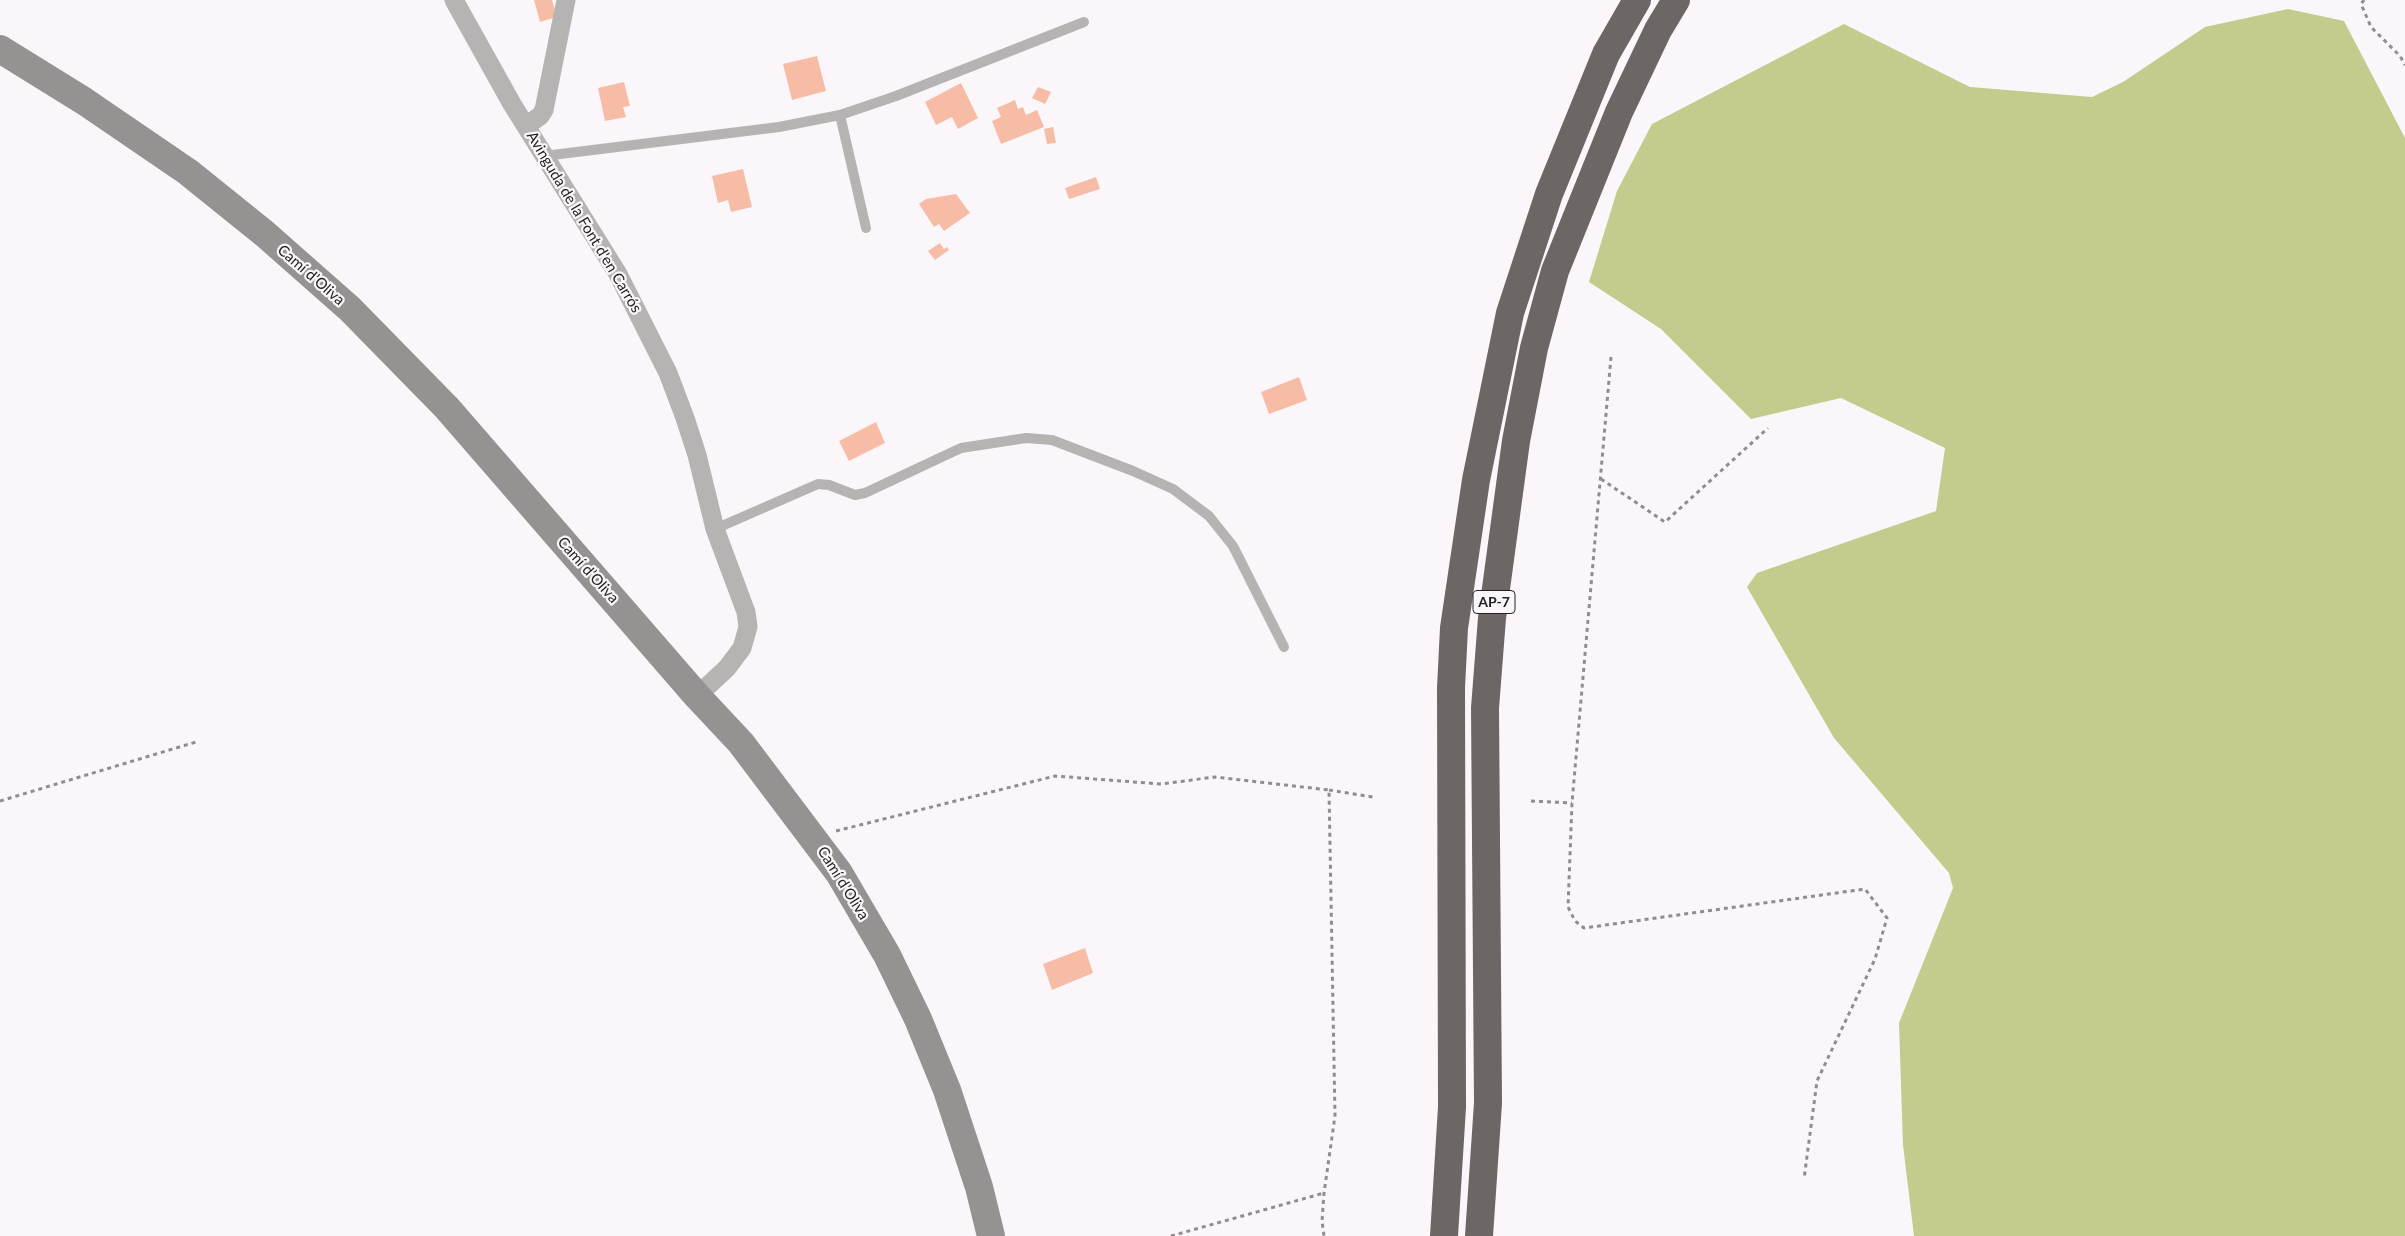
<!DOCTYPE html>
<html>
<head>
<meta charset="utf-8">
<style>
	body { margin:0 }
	canvas { display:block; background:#fbf6fa }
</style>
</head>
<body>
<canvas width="2405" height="1236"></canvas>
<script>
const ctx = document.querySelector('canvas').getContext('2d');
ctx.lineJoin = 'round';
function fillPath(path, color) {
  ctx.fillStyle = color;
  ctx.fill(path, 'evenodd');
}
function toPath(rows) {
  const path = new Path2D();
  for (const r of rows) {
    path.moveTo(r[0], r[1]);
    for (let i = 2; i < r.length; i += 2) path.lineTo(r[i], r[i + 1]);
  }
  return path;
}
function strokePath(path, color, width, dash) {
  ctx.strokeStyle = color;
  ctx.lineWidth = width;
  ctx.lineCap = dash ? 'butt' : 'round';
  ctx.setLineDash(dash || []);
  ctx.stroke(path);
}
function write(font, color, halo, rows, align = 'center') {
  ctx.font = font + ' Lato,sans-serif';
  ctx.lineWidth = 4.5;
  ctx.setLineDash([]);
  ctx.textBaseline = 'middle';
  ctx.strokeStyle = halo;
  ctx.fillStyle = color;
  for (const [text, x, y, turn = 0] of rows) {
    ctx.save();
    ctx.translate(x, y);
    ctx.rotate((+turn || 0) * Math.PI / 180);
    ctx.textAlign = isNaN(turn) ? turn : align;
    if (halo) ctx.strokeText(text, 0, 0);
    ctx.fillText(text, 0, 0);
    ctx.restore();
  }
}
const green = toPath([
	[2288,9,2344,21,2405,138,2405,1236,1914,1236,1903,1145,1899,1023,1953,888,1949,873,1834,738,1747,587,1757,573,1936,511,1945,448,1841,398,1751,419,1661,329,1589,282,1617,191,1652,124,1844,24,1970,87,2092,97,2123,82,2205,27]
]);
const building = toPath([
	[534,0,552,0,557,17,540,22],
	[817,56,826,91,792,100,783,64],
	[624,82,630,106,623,107,626,117,605,121,598,88],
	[961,83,978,118,958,129,952,117,936,125,925,102],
	[1038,87,1051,92,1045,104,1032,98],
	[1015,100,1018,109,1023,107,1026,115,1037,110,1044,127,1001,144,992,121,1001,117,997,108],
	[1053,127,1056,143,1047,144,1044,129],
	[743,169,752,207,731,212,728,200,718,203,712,176],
	[1096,177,1100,189,1069,199,1065,188],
	[956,194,970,213,944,231,939,224,934,227,919,204,926,199],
	[940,243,944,249,947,247,949,250,935,260,928,251],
	[1299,377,1307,400,1269,414,1261,392],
	[876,422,885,443,849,461,839,441],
	[1085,948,1093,973,1052,990,1043,964]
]);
const path = toPath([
	[2364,0,2361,4,2371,27,2400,56,2405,65],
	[1611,357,1572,803,1568,907,1575,921,1584,928,1865,889,1887,918,1875,959,1817,1081,1804,1179],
	[1601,479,1665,522,1768,428],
	[1329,790,1373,797],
	[0,801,196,742],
	[1531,801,1572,803],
	[836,831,1055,776,1161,784,1215,777,1329,790,1335,1116,1324,1193,1322,1221,1324,1236],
	[1171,1236,1324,1193]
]);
const lane = toPath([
	[840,115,866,228],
	[544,156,779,127,840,115,896,96,1084,22],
	[715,529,818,484,829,485,855,495,865,493,961,448,1026,438,1052,440,1133,471,1173,489,1209,516,1233,546,1284,647]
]);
const street = toPath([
	[454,0,512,104,618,274,668,373,685,418,697,455,715,529,746,612,748,627,742,648,727,668,697,696],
	[526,126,540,116,544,110,566,0]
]);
const secondary = toPath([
	[0,49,84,101,188,172,265,234,350,309,447,408,697,696,741,743,839,873,887,955,918,1019,947,1090,979,1187,991,1236]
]);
const highway = toPath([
	[1444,1236,1452,1107,1451,688,1454,628,1476,480,1510,313,1549,194,1606,54,1637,0],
	[1479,1236,1488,1103,1485,708,1492,618,1516,441,1534,348,1555,271,1619,112,1658,30,1676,0]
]);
const shields = [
	[1494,602,42]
];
const shieldNames = [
	["AP-7",1494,602]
];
const streetNames = [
	["Avinguda de la Font d'en Carrós",584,222,59],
	["Camí d’Oliva",311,275,41],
	["Camí d’Oliva",588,570,48],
	["Camí d’Oliva",843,883,58]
];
fillPath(green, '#c5cb8c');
fillPath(building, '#f7bca6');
strokePath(path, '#908c8f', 3, [4, 4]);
strokePath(lane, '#b6b3b3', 10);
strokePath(street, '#b6b3b3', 19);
strokePath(secondary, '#969292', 28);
strokePath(highway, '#6c6665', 28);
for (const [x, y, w] of shields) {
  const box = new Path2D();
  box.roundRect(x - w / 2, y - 11.5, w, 23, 4);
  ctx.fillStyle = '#fbf6fa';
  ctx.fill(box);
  strokePath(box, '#232122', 1);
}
write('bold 14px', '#232122', null, shieldNames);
write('15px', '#232122', '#fbf6fa', streetNames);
</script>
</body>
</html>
